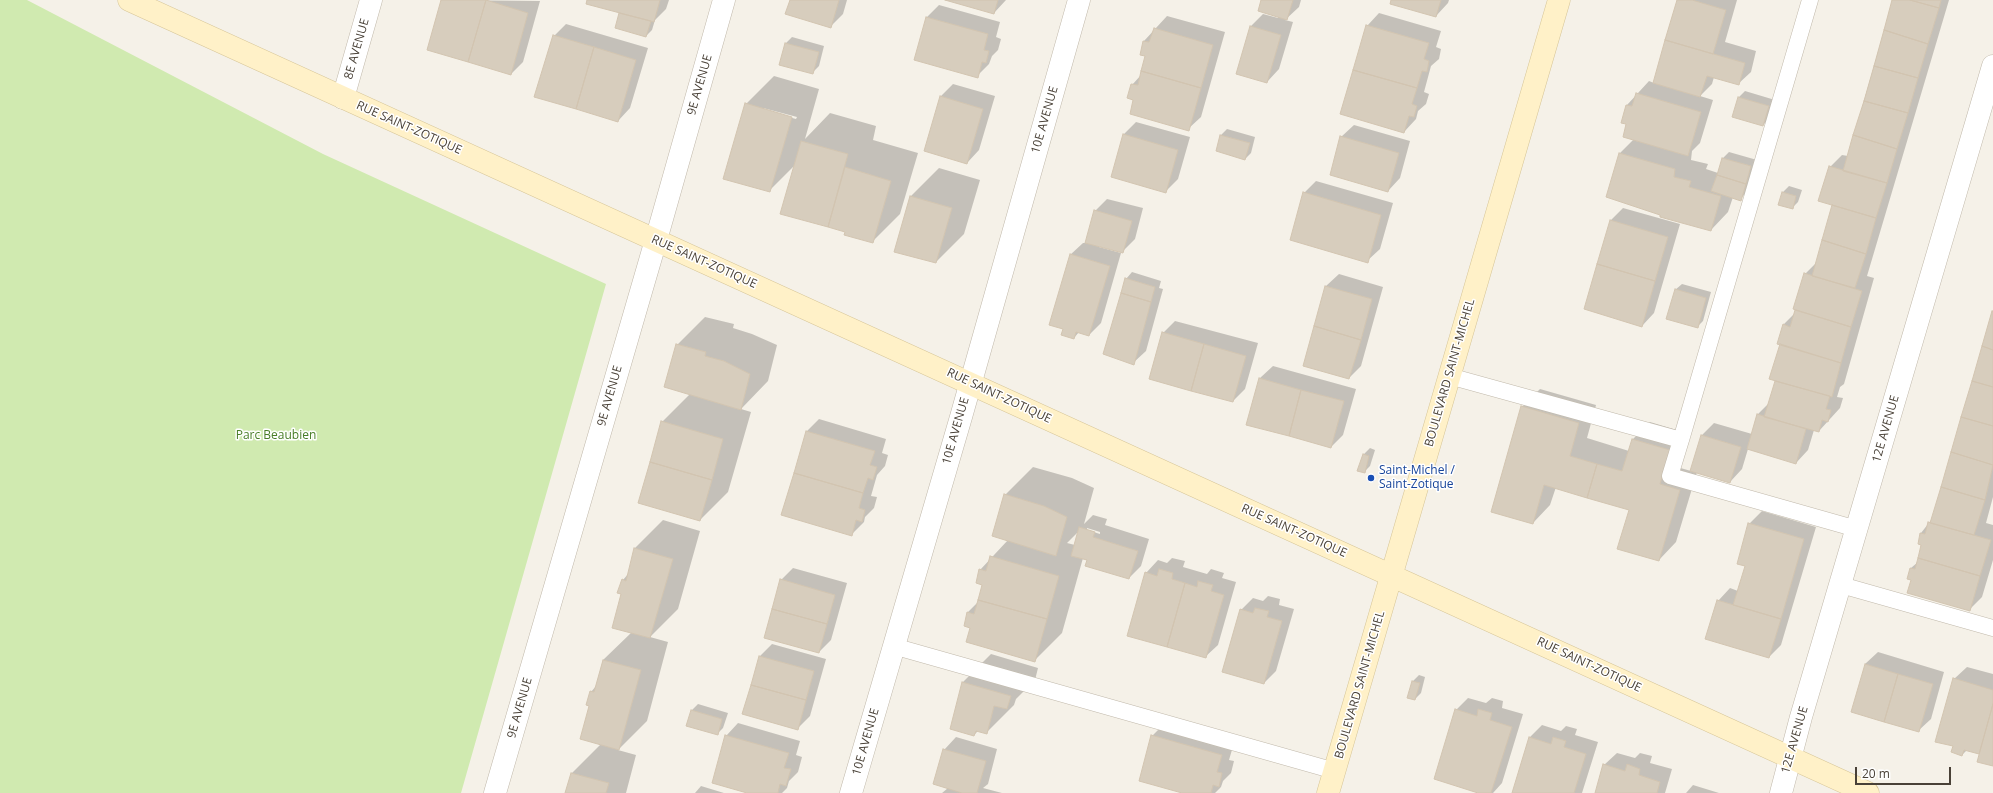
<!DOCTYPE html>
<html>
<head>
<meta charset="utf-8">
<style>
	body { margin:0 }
	#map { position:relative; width:1993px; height:793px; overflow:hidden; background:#f5f1e8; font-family:"Open Sans",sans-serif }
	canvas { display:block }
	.scale { position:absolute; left:1855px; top:767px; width:96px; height:18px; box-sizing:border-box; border:2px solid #494137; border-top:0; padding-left:5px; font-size:12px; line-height:14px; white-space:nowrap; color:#494137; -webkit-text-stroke:3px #fff; paint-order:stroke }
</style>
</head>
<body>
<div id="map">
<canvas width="1993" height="793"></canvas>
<div class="scale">20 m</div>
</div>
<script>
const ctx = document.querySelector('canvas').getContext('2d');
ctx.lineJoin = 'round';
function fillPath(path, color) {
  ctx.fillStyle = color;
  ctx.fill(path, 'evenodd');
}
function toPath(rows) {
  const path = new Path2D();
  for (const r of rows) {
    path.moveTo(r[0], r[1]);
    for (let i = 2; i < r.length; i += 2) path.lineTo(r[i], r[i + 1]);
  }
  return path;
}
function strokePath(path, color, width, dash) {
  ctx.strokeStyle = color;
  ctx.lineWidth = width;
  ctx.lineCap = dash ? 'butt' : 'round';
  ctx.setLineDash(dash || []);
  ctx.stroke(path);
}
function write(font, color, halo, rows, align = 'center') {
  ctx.font = font + ' "Open Sans",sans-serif';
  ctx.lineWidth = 3;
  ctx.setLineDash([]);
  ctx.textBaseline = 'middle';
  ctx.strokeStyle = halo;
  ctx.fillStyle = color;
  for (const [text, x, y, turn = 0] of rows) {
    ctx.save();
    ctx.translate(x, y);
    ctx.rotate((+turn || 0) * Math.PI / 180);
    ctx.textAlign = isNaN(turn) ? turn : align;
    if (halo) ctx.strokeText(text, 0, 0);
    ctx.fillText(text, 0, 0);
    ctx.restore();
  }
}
const green = toPath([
	[0,0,27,0,323,154,606,284,461,793,0,793]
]);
const shadow = toPath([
	[442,0,540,1,523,62,511,74],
	[588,0,669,0,666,9,655,20,652,30,646,36,616,27,621,12],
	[791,0,847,0,843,14,831,26],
	[946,0,1006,0,994,13],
	[1262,0,1301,0,1299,7,1285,20,1293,22,1279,69,1267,82,1237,73,1251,26,1263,14,1278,18,1278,16],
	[1392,0,1449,0,1448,3,1436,16],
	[1678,0,1737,0,1725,42,1756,51,1751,72,1738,84,1714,77,1712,84,1700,96,1713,100,1700,143,1692,151,1691,160,1708,164,1706,169,1718,173,1723,158,1729,152,1757,160,1746,193,1740,199,1733,197,1728,212,1711,230,1620,153,1634,139,1628,124,1627,105,1649,81,1654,83],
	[1893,0,1949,0,1867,276,1874,278,1844,384,1840,387,1837,397,1843,398,1840,408,1819,431,1814,430,1808,450,1796,463,1748,449,1742,469,1730,482,1697,472,1676,542,1659,560,1630,509,1556,487,1550,505,1533,523,1522,407,1540,389,1596,405,1587,438,1629,451,1633,439,1650,422,1687,433,1677,467,1691,471,1702,435,1714,423,1752,434,1757,415,1769,403,1776,380,1783,325,1794,314,1805,274,1817,262,1833,205,1830,167,1842,155,1848,156],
	[939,5,1000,22,996,37,1001,39,998,50,992,56,989,64,977,76,926,18],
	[1379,13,1441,31,1436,47,1441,49,1439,59,1431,66,1424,92,1429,94,1426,104,1418,111,1416,119,1404,132,1367,26],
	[1167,16,1225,32,1201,117,1188,129,1135,99,1132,85,1141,75,1146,56,1141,54,1144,41],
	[566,24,648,48,630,108,618,121,554,36],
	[792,37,824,46,819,66,813,72,780,64,786,43],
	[774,76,819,89,805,139,830,113,876,126,873,140,918,153,900,214,872,242,846,231,782,213,795,165,769,191,746,104],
	[763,108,797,117,796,119,763,110],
	[953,84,995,96,979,150,967,163,941,96],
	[1745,91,1775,100,1769,119,1763,125,1734,117,1739,97],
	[1136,122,1190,137,1178,179,1166,191,1123,135],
	[1354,125,1410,141,1400,178,1388,191,1341,137],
	[1227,129,1255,137,1251,153,1245,159,1221,135],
	[939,168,980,180,964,234,936,262,895,251,911,196],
	[1316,181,1393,203,1380,249,1367,261,1304,193],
	[1789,186,1802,190,1798,202,1792,208,1783,192],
	[1107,199,1143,208,1135,239,1123,251,1099,245,1099,247,1121,253,1101,323,1089,335,1079,332,1074,338,1064,328,1070,255,1083,243,1086,243,1095,211],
	[1623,208,1680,224,1654,313,1642,326,1585,309,1611,220],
	[1132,272,1161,281,1159,288,1163,289,1146,351,1133,363,1126,279],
	[1339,274,1383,287,1361,366,1349,378,1326,286],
	[1682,284,1711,292,1703,321,1697,327,1675,290],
	[1993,312,1993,497,1986,523,1993,525,1993,560,1982,597,1970,609,1912,579,1911,568,1918,562,1923,544,1919,543,1921,533,1932,519],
	[705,317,734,324,733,328,752,334,777,345,768,381,741,409,751,412,728,492,700,520,662,422,690,394,677,345],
	[1175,321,1258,343,1245,389,1233,401,1163,333],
	[1273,366,1356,389,1343,435,1331,447,1248,424,1260,378],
	[819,419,886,439,882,453,888,455,885,466,877,475,871,496,877,497,874,508,865,517,864,522,851,535,807,431],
	[1370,448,1375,450,1370,466,1364,472,1364,454],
	[1033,467,1072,478,1094,488,1084,524,1093,515,1107,519,1105,525,1149,539,1141,566,1129,578,1083,558,1062,633,1034,661,971,627,965,625,968,612,978,602,983,584,980,570,1008,540,1005,495],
	[1087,528,1100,532,1100,534,1087,530],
	[1080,530,1075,545,1067,543],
	[1762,511,1816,527,1781,645,1769,657,1718,601,1730,588,1738,591,1746,566,1749,524],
	[663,520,700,531,678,609,650,637,668,642,647,721,618,750,636,755,626,793,566,793,572,773,601,744,591,705,591,692,596,686,603,660,632,632,622,594,623,580,628,574,635,548],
	[1172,558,1185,561,1183,567,1207,574,1211,569,1224,573,1222,578,1236,582,1218,645,1205,657,1146,573,1158,560,1167,563],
	[793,568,847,583,831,640,819,652,781,580],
	[1268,596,1280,599,1279,605,1294,609,1276,671,1264,683,1241,610,1253,598,1263,601],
	[772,644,826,659,810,716,798,728,744,713,760,656],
	[1878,652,1944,672,1931,719,1918,731,1865,664],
	[991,654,1038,668,1035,680,1016,699,1014,705,986,733,978,731,974,735,963,682],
	[1967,667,1993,674,1993,765,1980,754,1967,750,1962,755,1954,746,1954,679],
	[1419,675,1425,677,1421,693,1415,699,1408,698,1413,681],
	[1468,698,1486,703,1492,698,1503,701,1502,708,1523,714,1502,783,1493,793,1482,793,1456,710],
	[698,704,728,713,723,728,717,734,692,710],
	[738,723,800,741,796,755,802,757,798,772,789,781,787,788,782,793,751,793,726,736],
	[1164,724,1234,743,1229,760,1234,761,1231,773,1223,781,1221,787,1215,793,1185,793,1152,736],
	[1542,725,1561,731,1566,726,1577,729,1575,735,1598,742,1582,793,1513,793,1530,737],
	[956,737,997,749,988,784,983,788,1002,793,942,793,948,788,944,750],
	[1617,753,1635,758,1640,753,1652,756,1650,763,1672,769,1665,793,1596,793,1604,765],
	[1693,785,1719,793,1686,793],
	[701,786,724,793,695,793]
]);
const building = toPath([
	[441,0,486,0,468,62,427,50,441,0],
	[486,0,528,13,511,75,468,62,486,0],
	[587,0,660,0,654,22,586,4,587,0],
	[790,0,839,0,831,28,785,14,790,0],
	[945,0,998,0,994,14,945,0],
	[1261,0,1293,0,1287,20,1258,11,1261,0],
	[1391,0,1441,0,1436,17,1390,4,1391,0],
	[1677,0,1692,0,1726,10,1713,54,1665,40,1677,0],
	[1892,0,1910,0,1939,8,1928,44,1884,30,1892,0],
	[1910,0,1941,0,1939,8,1910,0],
	[619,13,651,21,646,37,615,28,619,13],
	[926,17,988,34,984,50,989,51,986,63,982,62,978,78,914,60,926,17],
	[1366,25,1429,43,1424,59,1429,61,1427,72,1422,71,1417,88,1353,70,1366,25],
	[1250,26,1281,35,1267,83,1236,74,1250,26],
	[1154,28,1213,45,1201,88,1141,71,1145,56,1140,55,1143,41,1149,42,1154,28],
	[1884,30,1928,44,1918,78,1874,66,1884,30],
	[553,35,594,47,576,109,534,97,553,35],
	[1665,40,1745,63,1739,85,1707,76,1700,97,1653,83,1665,40],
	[785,43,819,52,813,74,779,65,785,43],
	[594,47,636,60,618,122,576,109,594,47],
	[1874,66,1918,78,1908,113,1864,101,1874,66],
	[1353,70,1417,88,1412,104,1417,106,1414,117,1409,116,1404,133,1340,114,1353,70],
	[1141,71,1201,88,1189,131,1130,114,1133,100,1127,98,1131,84,1138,85,1141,71],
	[1636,93,1701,112,1688,156,1623,137,1626,124,1621,123,1626,105,1632,106,1636,93],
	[940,96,983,109,967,164,924,151,940,96],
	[1738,97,1769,106,1763,126,1732,117,1738,97],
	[1864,101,1908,113,1897,149,1853,135,1864,101],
	[745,103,792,117,770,192,723,179,745,103],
	[1123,134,1178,150,1166,193,1111,177,1123,134],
	[1220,135,1250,143,1245,160,1216,151,1220,135],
	[1853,135,1897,149,1887,183,1843,171,1853,135],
	[1340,136,1399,153,1388,192,1330,175,1340,136],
	[801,141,848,154,828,227,780,214,801,141],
	[1619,153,1675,169,1674,177,1691,181,1689,187,1721,196,1711,231,1660,217,1660,215,1606,197,1619,153],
	[1722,158,1751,166,1746,184,1717,175,1722,158],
	[1829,166,1887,183,1876,218,1818,201,1829,166],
	[845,167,891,181,873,243,844,235,845,232,828,227,845,167],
	[1717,175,1746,184,1741,201,1711,191,1717,175],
	[1303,192,1381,215,1368,263,1290,240,1303,192],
	[1782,192,1796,196,1793,209,1778,205,1782,192],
	[910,196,952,208,936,263,894,252,910,196],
	[1832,205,1876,218,1866,254,1822,240,1832,205],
	[1094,210,1132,221,1123,253,1085,243,1094,210],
	[1610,220,1668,237,1655,281,1597,264,1610,220],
	[1822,240,1866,254,1855,288,1812,276,1822,240],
	[1070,254,1110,266,1089,336,1076,332,1074,339,1061,335,1063,329,1049,325,1070,254],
	[1597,264,1655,281,1642,327,1584,309,1597,264],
	[1804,273,1862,291,1851,327,1793,309,1804,273],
	[1125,278,1155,287,1151,302,1121,293,1125,278],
	[1325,286,1372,299,1361,340,1314,326,1325,286],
	[1675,289,1706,298,1698,328,1666,319,1675,289],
	[1121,293,1151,302,1134,365,1103,354,1121,293],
	[1795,310,1851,327,1841,363,1777,344,1783,324,1790,327,1795,310],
	[1992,311,1993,311,1993,350,1982,346,1992,311],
	[1314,326,1361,340,1349,379,1303,366,1314,326],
	[1162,332,1204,344,1191,391,1149,379,1162,332],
	[676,344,706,352,705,356,724,361,750,374,741,410,664,387,676,344],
	[1204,344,1246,356,1233,402,1191,391,1204,344],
	[1780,344,1841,363,1832,397,1769,379,1780,344],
	[1982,346,1993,350,1993,387,1972,381,1982,346],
	[1259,378,1301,390,1289,436,1246,425,1259,378],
	[1775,381,1830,396,1826,409,1831,410,1828,422,1822,420,1819,432,1764,417,1775,381],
	[1972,381,1993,387,1993,426,1961,417,1972,381],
	[1301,390,1344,401,1331,448,1289,436,1301,390],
	[1521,406,1579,423,1570,456,1597,464,1587,498,1544,485,1533,524,1491,512,1521,406],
	[1757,414,1806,429,1796,464,1747,449,1757,414],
	[1961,417,1993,426,1993,465,1951,452,1961,417],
	[661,421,723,439,712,480,650,462,661,421],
	[806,431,875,451,870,465,877,467,873,480,868,478,863,493,794,473,806,431],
	[1701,435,1741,447,1730,483,1690,471,1701,435],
	[1632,439,1670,450,1660,484,1680,490,1659,561,1617,549,1629,510,1587,498,1597,464,1622,471,1632,439],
	[1951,452,1993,465,1985,500,1941,487,1951,452],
	[1363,454,1369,456,1365,473,1357,471,1363,454],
	[650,462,712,480,700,521,638,503,650,462],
	[794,473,863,493,859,508,865,510,862,522,856,520,852,536,781,515,794,473],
	[1941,487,1985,500,1974,535,1930,523,1941,487],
	[1004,494,1044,506,1067,517,1056,556,992,536,1004,494],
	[1928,522,1991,540,1980,576,1918,558,1921,545,1918,544,1920,533,1925,534,1928,522],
	[1748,523,1804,539,1781,619,1733,605,1745,566,1737,564,1748,523],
	[1079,527,1095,532,1093,537,1138,551,1129,579,1085,566,1087,560,1071,556,1079,527],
	[634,548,673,559,650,638,612,628,621,594,617,593,622,579,626,581,634,548],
	[990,556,1059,576,1047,619,978,600,982,585,976,583,979,569,986,571,990,556],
	[1918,558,1980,576,1970,611,1907,593,1911,580,1907,579,1910,568,1915,569,1918,558],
	[1159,569,1173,573,1172,579,1185,583,1167,647,1127,636,1145,572,1157,576,1159,569],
	[780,579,835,595,827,624,772,609,780,579],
	[1198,581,1213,585,1211,591,1224,595,1206,658,1167,647,1185,583,1197,587,1198,581],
	[978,600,1047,619,1035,662,966,642,970,628,964,626,967,612,974,614,978,600],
	[1717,600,1781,619,1769,658,1705,639,1717,600],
	[1255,608,1269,611,1267,617,1282,621,1264,684,1222,672,1240,609,1253,613,1255,608],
	[772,609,827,624,819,653,764,638,772,609],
	[759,656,814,671,806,700,751,685,759,656],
	[603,660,641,670,619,750,580,739,589,706,586,705,590,691,594,692,603,660],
	[1865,664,1898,674,1884,722,1851,712,1865,664],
	[1898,674,1933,684,1919,732,1884,722,1898,674],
	[1953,678,1993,690,1993,704,1979,754,1964,750,1962,756,1951,752,1953,746,1935,742,1953,678],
	[1412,681,1420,683,1415,700,1407,698,1412,681],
	[962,682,1011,696,1007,709,994,706,987,734,976,731,974,736,950,729,962,682],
	[751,685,806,700,798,730,742,714,751,685],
	[1993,704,1993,766,1977,762,1993,704],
	[1455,709,1477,716,1478,709,1492,713,1490,720,1512,727,1491,793,1478,793,1434,779,1455,709],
	[691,710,722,719,718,735,686,726,691,710],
	[725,735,789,753,784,768,791,769,786,786,780,784,778,793,747,793,712,783,725,735],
	[1151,735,1222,755,1217,772,1222,773,1219,787,1213,785,1211,793,1182,793,1139,781,1151,735],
	[1529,737,1551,744,1553,737,1566,741,1564,747,1586,754,1574,793,1512,793,1529,737],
	[943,749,986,761,977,793,962,793,933,784,943,749],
	[1603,764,1625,771,1627,764,1640,769,1639,775,1660,782,1657,793,1595,793,1603,764],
	[571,773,609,783,606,793,565,793,571,773]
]);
const lane = toPath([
	[1449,376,1681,440,1670,476,1857,529],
	[1681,440,1810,0],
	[1841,585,1993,628],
	[893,646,1335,771]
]);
const street = toPath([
	[343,98,371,0],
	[495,793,656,240,724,0],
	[851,793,961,417,1079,0],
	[1781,793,1801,717,1993,66]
]);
const secondary = toPath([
	[129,0,1868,793],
	[1328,793,1559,0]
]);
const markers = [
	[1371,478,4,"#1a4fb4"]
];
const streetNames = [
	["8E AVENUE",357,49,-74],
	["9E AVENUE",700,85,-74],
	["10E AVENUE",1045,120,-74],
	["RUE SAINT-ZOTIQUE",409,128,24],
	["RUE SAINT-ZOTIQUE",704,262,24],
	["BOULEVARD SAINT-MICHEL",1450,373,-74],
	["9E AVENUE",610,396,-74],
	["RUE SAINT-ZOTIQUE",999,396,25],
	["12E AVENUE",1886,429,-74],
	["10E AVENUE",956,431,-74],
	["RUE SAINT-ZOTIQUE",1294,531,24],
	["RUE SAINT-ZOTIQUE",1589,665,25],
	["BOULEVARD SAINT-MICHEL",1360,685,-74],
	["9E AVENUE",520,708,-74],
	["12E AVENUE",1795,740,-74],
	["10E AVENUE",866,742,-74]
];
const parkNames = [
	["Parc Beaubien",276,436]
];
const transitNames = [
	["Saint-Michel /",1379,471],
	["Saint-Zotique",1379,485]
];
fillPath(green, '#d0eab0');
fillPath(shadow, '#0003');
fillPath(building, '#d7cdbd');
strokePath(building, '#d2c4b0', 1);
strokePath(lane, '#c1b9ab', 17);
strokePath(street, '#c1b9ab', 23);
strokePath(secondary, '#d6c597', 23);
strokePath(lane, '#fff', 16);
strokePath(street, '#fff', 22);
strokePath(secondary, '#fff1c8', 22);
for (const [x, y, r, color] of markers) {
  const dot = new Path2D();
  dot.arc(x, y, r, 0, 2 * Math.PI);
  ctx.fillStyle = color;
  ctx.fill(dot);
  strokePath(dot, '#fff', 1.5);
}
write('12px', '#494137', '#fff', streetNames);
write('12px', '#487d27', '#fff', parkNames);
write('12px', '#164399', '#fff', transitNames, 'left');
</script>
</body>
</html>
